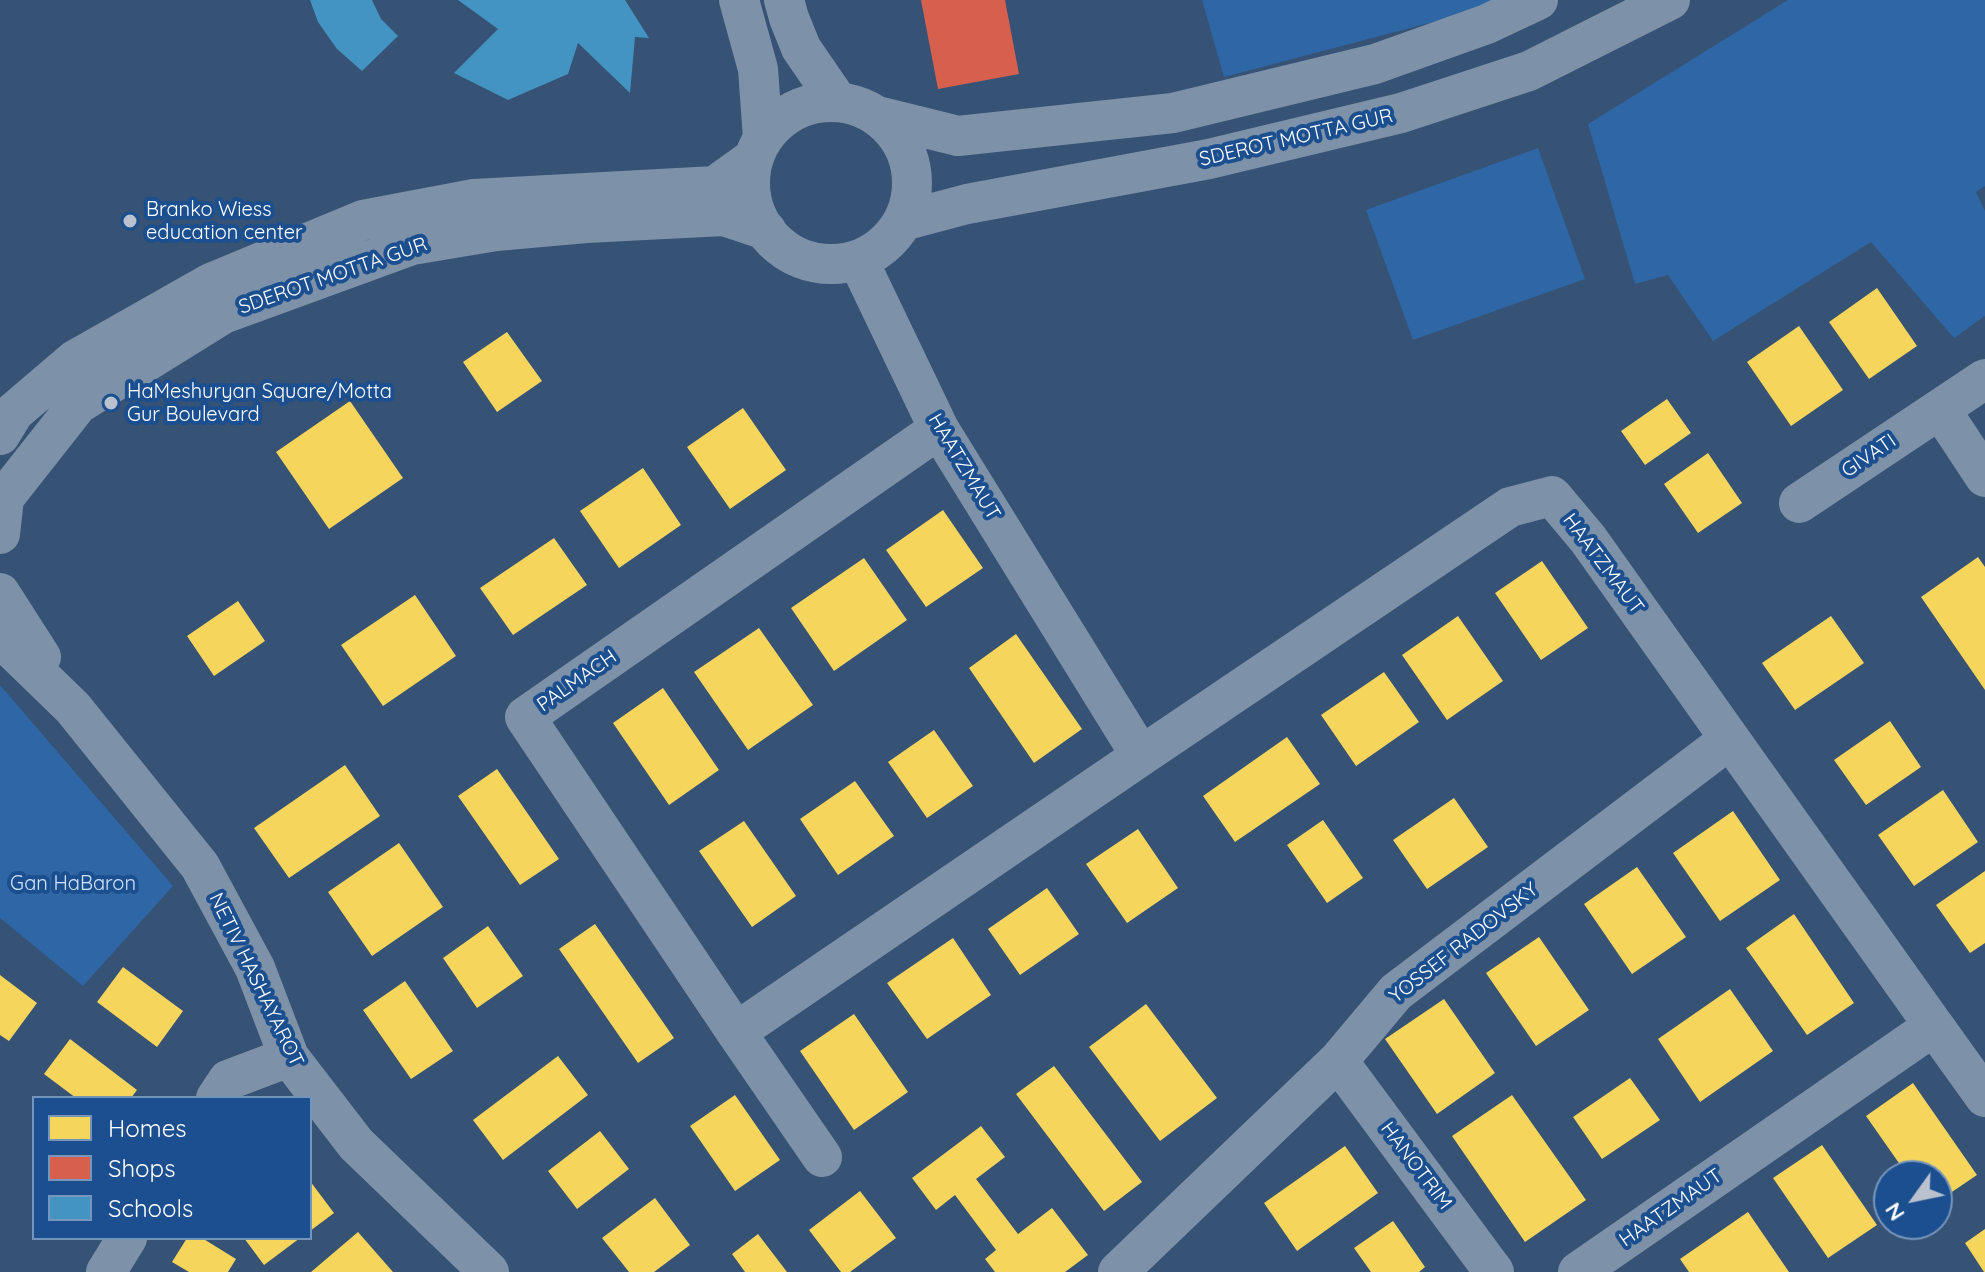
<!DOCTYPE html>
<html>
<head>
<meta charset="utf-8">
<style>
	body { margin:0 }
	#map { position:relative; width:1985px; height:1272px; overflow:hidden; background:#365274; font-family:Quicksand,sans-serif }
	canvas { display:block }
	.legend { position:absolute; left:32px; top:1096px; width:280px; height:144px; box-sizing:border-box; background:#1b4f8f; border:2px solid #7695bc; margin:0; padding:10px 14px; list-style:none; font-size:24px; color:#fff }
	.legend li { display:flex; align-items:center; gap:16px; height:40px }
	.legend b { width:40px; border:2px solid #7695bc }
	.north { position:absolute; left:1873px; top:1160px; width:80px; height:80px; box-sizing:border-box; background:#1b4f8f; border:2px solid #7695bc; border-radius:50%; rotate:237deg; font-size:22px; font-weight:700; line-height:32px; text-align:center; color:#fff }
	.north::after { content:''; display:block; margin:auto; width:28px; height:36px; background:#b9c2ce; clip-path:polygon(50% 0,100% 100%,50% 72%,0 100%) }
</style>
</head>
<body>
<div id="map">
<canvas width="1985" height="1272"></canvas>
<ul class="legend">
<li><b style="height:22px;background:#f6d55c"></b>Homes</li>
<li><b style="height:22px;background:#d6604d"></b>Shops</li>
<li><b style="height:22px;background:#4393c3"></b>Schools</li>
</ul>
<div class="north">N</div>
</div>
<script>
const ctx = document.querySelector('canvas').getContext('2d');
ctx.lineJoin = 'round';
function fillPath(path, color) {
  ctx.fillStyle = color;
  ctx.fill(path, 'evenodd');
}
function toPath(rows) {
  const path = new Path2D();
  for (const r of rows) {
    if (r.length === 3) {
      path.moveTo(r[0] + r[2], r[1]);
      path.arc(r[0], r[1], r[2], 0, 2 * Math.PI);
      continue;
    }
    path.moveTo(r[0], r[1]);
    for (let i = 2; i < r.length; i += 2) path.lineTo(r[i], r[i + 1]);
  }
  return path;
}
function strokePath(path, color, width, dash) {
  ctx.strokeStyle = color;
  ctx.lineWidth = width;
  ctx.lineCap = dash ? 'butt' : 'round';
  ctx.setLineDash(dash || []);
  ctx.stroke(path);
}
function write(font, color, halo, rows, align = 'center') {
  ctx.font = font + ' Quicksand,sans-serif';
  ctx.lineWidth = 8;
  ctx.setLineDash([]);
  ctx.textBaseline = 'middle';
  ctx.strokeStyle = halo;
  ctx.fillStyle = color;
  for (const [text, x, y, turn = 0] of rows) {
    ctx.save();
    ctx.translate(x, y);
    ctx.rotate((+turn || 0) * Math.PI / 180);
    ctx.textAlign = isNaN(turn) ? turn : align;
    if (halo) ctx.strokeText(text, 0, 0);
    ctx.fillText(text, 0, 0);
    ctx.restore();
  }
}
const green = toPath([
	[1202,0,1501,0,1490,7,1224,77],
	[1788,0,1985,0,1985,186,1976,192,1985,211,1985,316,1954,338,1871,242,1713,341,1668,275,1635,284,1588,124],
	[1538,148,1585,279,1413,340,1366,210],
	[0,685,173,886,83,986,0,918]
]);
const homes = toPath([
	[1877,288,1917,346,1869,379,1829,322],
	[1799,326,1843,390,1791,426,1747,362],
	[507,332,542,381,497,412,463,362],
	[1667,399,1691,433,1645,465,1621,431],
	[350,401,403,478,329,529,276,452],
	[743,408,786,470,730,509,687,447],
	[1708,453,1742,503,1698,533,1664,484],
	[643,468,681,525,619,568,580,511],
	[943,510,983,568,926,607,886,550],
	[554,538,587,585,513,635,480,588],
	[1978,557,1985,567,1985,690,1921,597],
	[864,558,907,620,834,671,791,608],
	[1542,561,1588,628,1541,660,1495,593],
	[415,595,456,656,383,706,341,645],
	[238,601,265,641,214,676,187,636],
	[1458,616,1503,681,1447,720,1402,655],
	[1831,616,1864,663,1795,710,1762,663],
	[759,628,813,705,748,750,694,672],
	[1016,634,1082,729,1034,763,969,668],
	[1384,672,1419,722,1356,766,1321,715],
	[663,688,719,770,669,805,613,723],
	[1890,721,1921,767,1866,805,1834,760],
	[934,730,973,786,927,818,888,762],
	[1287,737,1320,784,1235,842,1203,796],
	[345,765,380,816,289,878,254,828],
	[497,769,559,859,520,885,458,796],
	[855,781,894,836,838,875,800,819],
	[1943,790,1978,842,1914,886,1878,835],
	[1454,798,1488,847,1427,889,1393,840],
	[1733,811,1780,880,1720,921,1673,853],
	[1323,820,1363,878,1327,903,1287,845],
	[744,821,796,896,752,927,699,851],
	[1138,829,1178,888,1127,923,1086,864],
	[399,843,443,907,372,956,328,892],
	[1637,867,1686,937,1632,974,1584,904],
	[1985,871,1985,943,1970,953,1936,905],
	[1047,888,1079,934,1020,975,988,929],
	[1794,914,1854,1003,1807,1035,1746,948],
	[595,924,674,1038,638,1063,559,949],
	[488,926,523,976,477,1008,443,958],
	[1539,937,1589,1010,1536,1046,1486,973],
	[953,938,991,995,927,1039,887,983],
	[123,967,183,1011,157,1047,97,1002],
	[0,975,37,1003,9,1041,0,1035],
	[405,981,453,1051,411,1079,363,1010],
	[1730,989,1773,1051,1700,1102,1658,1039],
	[1444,999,1495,1073,1437,1114,1385,1039],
	[1146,1004,1217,1098,1160,1141,1089,1047],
	[854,1014,908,1092,854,1130,800,1051],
	[70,1039,137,1090,131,1098,76,1098,44,1074],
	[558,1056,588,1095,503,1160,473,1120],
	[1054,1066,1142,1182,1104,1211,1016,1094],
	[1630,1078,1660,1120,1602,1159,1573,1117],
	[1913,1083,1977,1175,1937,1202,1937,1176,1908,1176,1866,1116],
	[735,1095,780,1160,735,1191,690,1126],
	[1512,1095,1586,1200,1525,1242,1452,1136],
	[981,1126,1005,1157,976,1179,1018,1234,1052,1208,1088,1255,1065,1272,995,1272,985,1259,996,1250,955,1195,936,1210,912,1178],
	[600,1131,629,1169,577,1209,548,1171],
	[1822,1145,1877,1225,1828,1258,1773,1178],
	[1345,1146,1378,1193,1297,1251,1264,1203],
	[310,1181,334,1213,310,1231],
	[860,1191,896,1238,850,1272,841,1272,809,1230],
	[655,1198,690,1245,654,1272,629,1272,602,1238],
	[1748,1212,1789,1272,1689,1272,1680,1259],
	[1393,1221,1425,1267,1419,1272,1371,1272,1354,1248],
	[1985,1229,1985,1272,1984,1272,1965,1243],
	[358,1232,393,1272,311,1272],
	[758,1234,787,1272,745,1272,732,1254],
	[187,1238,202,1238,236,1259,228,1272,189,1272,172,1262],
	[244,1238,300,1238,264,1265]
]);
const shops = toPath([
	[921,0,1005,0,1019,74,938,89]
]);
const schools = toPath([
	[310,0,372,0,381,19,398,36,362,71,337,49,318,22],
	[458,0,625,0,649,38,635,37,630,93,578,43,568,74,508,100,454,73,498,29]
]);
const minor = toPath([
	[739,0,758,69,763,138],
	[784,0,789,18,801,48,838,102],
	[831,183,81],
	[877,116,958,136,1173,113,1375,64,1487,24,1538,0],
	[903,221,967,204,1209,159,1401,113,1529,71,1670,0],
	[858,260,939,429,1141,756,1510,507,1552,496,1588,539,1747,763,1934,1026,1578,1272],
	[1985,379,1940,409,1985,477],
	[0,435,14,412,75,360,211,283,363,220,474,199,715,186,754,158],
	[1799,503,1940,409],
	[0,534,4,498,78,404,223,314,412,245,496,231,586,223,724,216,766,230],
	[0,593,41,657],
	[0,637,73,708,200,866,255,968,289,1057,356,1144,489,1272],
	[1934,1026,1985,1097],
	[736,1032,1141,756],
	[1338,1061,1494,1272],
	[216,1098,228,1080,289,1057],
	[822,1157,736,1032,525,717,939,429],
	[106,1272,127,1238],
	[1118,1272,1338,1061,1396,992,1730,739]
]);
const markers = [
	[130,221,8,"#b9c2ce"],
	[111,403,8,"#b9c2ce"]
];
const streetNames = [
	["SDEROT MOTTA GUR",1296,138,-13],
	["SDEROT MOTTA GUR",333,276,-19],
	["GIVATI",1869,456,-34],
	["HAATZMAUT",964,467,59],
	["HAATZMAUT",1603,564,53],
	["PALMACH",577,681,-35],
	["YOSSEF RADOVSKY",1464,943,-38],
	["NETIV HASHAYAROT",256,980,64],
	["HANOTRIM",1416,1166,53],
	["HAATZMAUT",1671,1208,-35]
];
const poiNames = [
	["Branko Wiess",146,210],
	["education center",146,233],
	["HaMeshuryan Square/Motta",127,392],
	["Gur Boulevard",127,415]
];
const parkNames = [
	["Gan HaBaron",73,884]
];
fillPath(green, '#2f66a5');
fillPath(homes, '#f6d55c');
fillPath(shops, '#d6604d');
fillPath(schools, '#4393c3');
strokePath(minor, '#7d92a8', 40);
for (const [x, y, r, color] of markers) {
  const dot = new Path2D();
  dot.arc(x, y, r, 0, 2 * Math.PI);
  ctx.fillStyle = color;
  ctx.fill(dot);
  strokePath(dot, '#1b4f8f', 3);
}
write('20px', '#fff', '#1b4f8f', streetNames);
write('20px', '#fff', '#1b4f8f', poiNames, 'left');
write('20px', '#cfe3fa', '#1b4f8f', parkNames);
</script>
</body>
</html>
